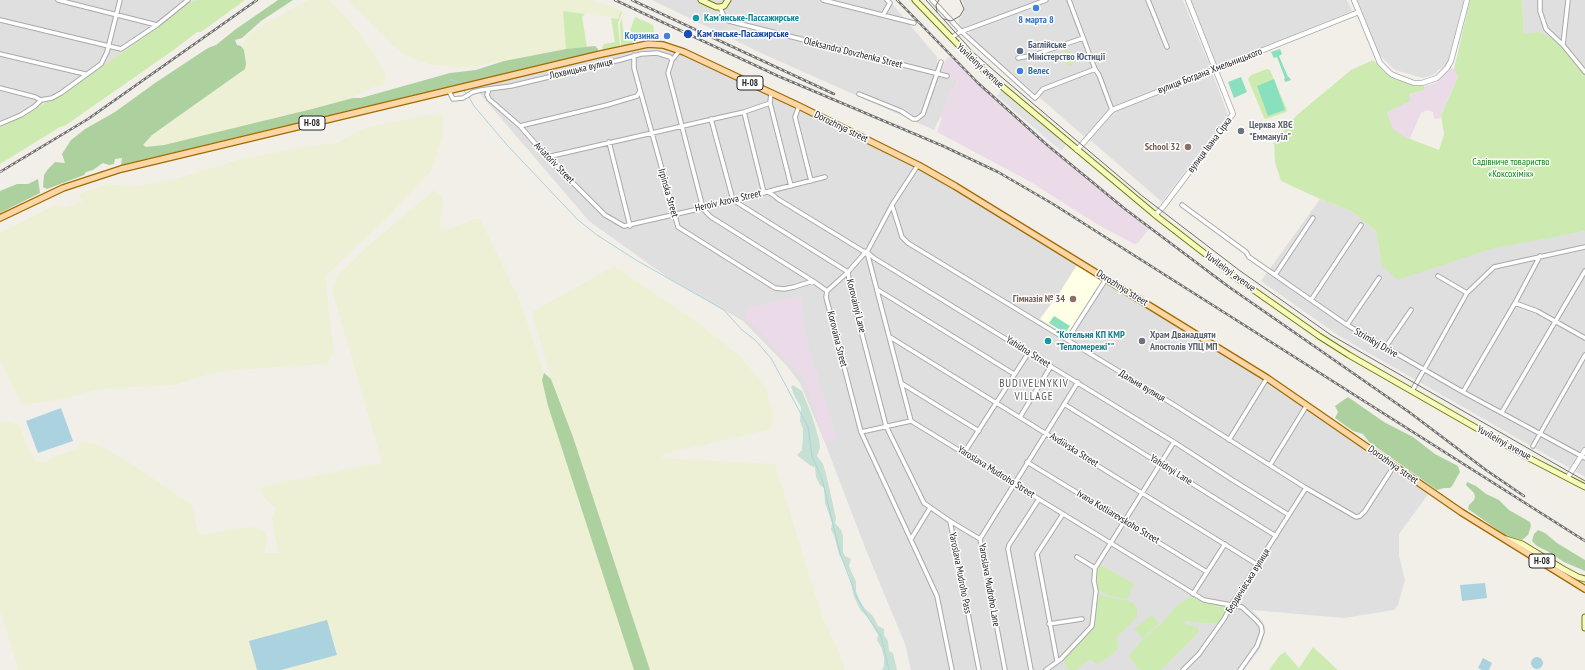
<!DOCTYPE html>
<html>
<head>
<meta charset="utf-8">
<style>
	body { margin:0 }
	canvas { display:block; background:#f2efe9 }
</style>
</head>
<body>
<canvas width="1585" height="670"></canvas>
<script>
const ctx = document.querySelector('canvas').getContext('2d');
ctx.lineJoin = 'round';
function fillPath(path, color) {
  ctx.fillStyle = color;
  ctx.fill(path, 'evenodd');
}
function toPath(rows) {
  const path = new Path2D();
  for (const r of rows) {
    if (r.length === 3) {
      path.moveTo(r[0] + r[2], r[1]);
      path.arc(r[0], r[1], r[2], 0, 2 * Math.PI);
      continue;
    }
    path.moveTo(r[0], r[1]);
    for (let i = 2; i < r.length; i += 2) path.lineTo(r[i], r[i + 1]);
  }
  return path;
}
function strokePath(path, color, width, dash) {
  ctx.strokeStyle = color;
  ctx.lineWidth = width;
  ctx.lineCap = dash ? 'butt' : 'round';
  ctx.setLineDash(dash || []);
  ctx.stroke(path);
}
function write(font, color, halo, rows, align = 'center') {
  ctx.font = font + ' "PT Sans Narrow",sans-serif';
  ctx.lineWidth = 3;
  ctx.setLineDash([]);
  ctx.textBaseline = 'middle';
  ctx.strokeStyle = halo;
  ctx.fillStyle = color;
  for (const [text, x, y, turn = 0] of rows) {
    ctx.save();
    ctx.translate(x, y);
    ctx.rotate((+turn || 0) * Math.PI / 180);
    ctx.textAlign = isNaN(turn) ? turn : align;
    if (halo) ctx.strokeText(text, 0, 0);
    ctx.fillText(text, 0, 0);
    ctx.restore();
  }
}
const residential = toPath([
	[0,0,198,0,190,2,127,49,60,95,0,128],
	[652,0,889,0,937,57,938,73,958,81,934,130,761,53],
	[962,0,1042,0,964,30,959,24,959,19,964,12,964,5],
	[1050,0,1067,0,1093,68,1097,74,1111,109,1086,138,969,36,970,31],
	[1072,0,1183,0,1211,69,1113,108],
	[1185,0,1347,0,1352,11,1211,68],
	[1355,0,1464,0,1447,64,1433,75,1423,78,1395,70,1375,51],
	[1522,0,1585,0,1585,67,1572,55,1524,34],
	[647,46,660,47,680,53,912,163,1153,310,1295,399,1429,493,1399,534,1399,556,1405,580,1398,605,1394,610,1344,618,1252,610,1262,621,1266,629,1260,649,1244,670,911,670,905,644,866,550,825,443,800,383,786,365,743,321,667,277,589,221,475,88],
	[1212,72,1228,115,1162,202,1089,139,1115,111],
	[1320,199,1351,211,1376,231,1382,266,1585,231,1585,477,1339,336,1261,281]
]);
const industrial = toPath([
	[950,57,977,83,1054,152,1149,229,1138,243,1134,244,1123,238,1100,226,1029,181,937,132,942,118,940,117,951,89,954,90,958,81,940,73,946,59],
	[1451,68,1454,69,1458,77,1441,114,1441,118,1434,119,1433,112,1427,110,1421,113,1410,138,1405,137,1392,129,1387,111,1406,103,1409,94,1425,90,1424,86,1435,83],
	[801,295,806,338,816,370,819,374,817,377,837,439,826,443,804,379,746,318,745,309]
]);
const education = toPath([
	[1077,265,1103,280,1068,336,1040,319,1060,292]
]);
const farmland = toPath([
	[308,0,329,0,344,15,360,34,384,70,386,77,384,84,368,89,353,98,312,109,164,145,146,147,143,145,152,135,188,110,246,64,243,45,247,36,263,25],
	[348,0,593,0,594,2,601,3,621,11,618,19,588,13,579,14,564,11,566,49,464,68,428,64,403,54,391,44],
	[443,113,443,136,431,171,391,213,326,276,328,305,334,350,327,364,220,371,174,385,101,389,54,401,22,405,0,360,0,233,57,204,66,207,82,201,78,194,109,184,130,187,175,179,241,159,309,146,337,143,364,128,421,116],
	[434,190,442,196,443,207,440,223,441,230,451,229,473,219,480,219,520,301,544,373,542,380,548,406,634,670,281,670,337,655,249,641,257,670,18,670,0,610,0,423,7,421,19,425,27,445,36,462,46,462,57,455,74,451,82,442,97,444,135,466,192,505,199,535,252,526,264,531,268,540,264,553,279,553,274,533,272,519,276,508,263,497,260,488,273,484,382,463,332,290,338,275,367,247],
	[614,266,693,319,739,355,766,388,774,415,770,430,663,454,662,458,775,464,822,616,840,654,845,670,650,670,573,437,551,379,532,312]
]);
const grass = toPath([
	[198,0,245,0,201,32,197,32,175,49,66,125,60,127,0,164,0,128,60,95,127,49,190,2],
	[1470,0,1522,0,1524,34,1539,32,1565,45,1585,67,1585,231,1491,249,1398,280,1382,266,1376,231,1351,211,1320,199,1281,181,1275,162,1274,141,1297,115,1351,70,1373,60,1390,76,1397,79,1414,84,1424,85,1425,90,1409,94,1410,100,1406,103,1387,112,1393,129,1405,137,1439,150,1444,134,1441,115,1458,77,1454,69],
	[563,11,585,14,582,17,587,47,566,49],
	[621,11,622,12,618,23,620,47,603,50,602,47,604,44,615,42,611,18,618,19],
	[624,13,622,20,623,30,629,33,635,17,653,25,654,31,653,35,644,37,630,44,621,46,620,23],
	[1066,49,1069,51,1074,64,1068,66,1063,52],
	[1267,69,1270,70,1287,110,1286,112,1266,119,1264,118,1248,79,1251,75],
	[1099,564,1134,584,1127,599,1110,596,1097,590,1095,581,1096,569],
	[1097,593,1107,597,1129,601,1134,604,1137,609,1137,617,1116,638,1118,645,1117,650,1112,654,1097,665,1090,659,1076,670,1069,670,1062,659,1093,627],
	[1193,595,1204,601,1227,605,1227,610,1218,624,1185,621,1185,624,1198,627,1199,632,1161,670,1139,670,1129,656,1141,641,1167,618,1175,607],
	[1152,615,1159,623,1143,638,1134,629],
	[1313,647,1338,670,1269,670,1280,655,1285,652,1299,668]
]);
const forest = toPath([
	[278,0,293,0,261,21,242,38,235,40,237,45,241,46,244,50,246,64,245,69,152,135,143,145,146,147,164,145,312,109,353,98,361,98,450,73,476,70,504,61,566,49,595,46,598,49,598,51,121,165,122,158,115,159,114,164,109,165,103,163,93,170,86,172,84,175,47,189,43,187,44,175,48,169,55,162,65,163,62,154,71,140,85,129,115,112,155,83,208,48,216,45,236,29],
	[38,179,40,193,0,213,0,191,17,184,28,184],
	[544,373,551,379,573,437,650,670,634,670,548,406,542,380],
	[1348,397,1384,422,1413,437,1435,454,1458,466,1460,472,1452,486,1450,488,1444,488,1437,490,1369,442,1363,434,1353,431,1335,418,1338,412,1335,406],
	[1467,482,1476,486,1486,494,1499,500,1509,510,1530,522,1531,526,1528,535,1522,540,1505,535,1468,509,1469,505,1474,500,1475,497,1474,493,1466,485],
	[1538,530,1545,533,1557,543,1585,560,1585,571,1564,562,1547,551,1537,546,1532,541,1534,534]
]);
const wetland = toPath([
	[793,385,802,391,812,416,819,440,820,448,817,456,823,464,826,474,836,518,835,523,841,530,843,536,843,552,845,556,851,559,849,566,856,582,856,591,859,599,865,609,873,616,878,626,884,629,884,635,888,641,889,651,893,653,897,670,882,670,884,666,884,658,882,649,877,640,878,635,867,616,861,611,854,597,849,574,839,554,834,535,831,530,832,523,825,503,824,488,820,485,816,477,815,467,811,466,797,455,802,450,803,436,803,429,800,421,801,407,795,397,791,387]
]);
const pitch = toPath([
	[1280,49,1282,54,1279,56,1288,77,1289,77,1291,80,1285,82,1284,79,1285,78,1277,57,1274,58,1271,52],
	[1241,77,1247,92,1234,98,1228,82],
	[1274,79,1285,110,1268,116,1257,86],
	[1054,316,1070,326,1065,333,1049,323]
]);
const parking = toPath([
	[731,23,748,27,751,30,744,41,728,34,727,30,724,29,726,26,729,27],
	[1003,89,1067,144,1061,151,997,96]
]);
const water = toPath([
	[61,408,73,441,38,453,26,421],
	[1485,583,1487,598,1462,601,1460,585],
	[327,620,337,655,281,670,257,670,249,641],
	[1537,663,6],
	[1483,658,1492,663,1489,670,1482,670,1478,668]
]);
const stream = toPath([
	[450,79,461,83],
	[464,91,466,93],
	[469,97,474,106,507,145,578,220,597,235,636,260,724,310,742,330,755,340,771,358,808,427,812,456,822,479,840,553,857,598,867,616,881,636,889,670]
]);
const minor = toPath([
	[58,0,157,25],
	[823,0,914,23],
	[932,0,962,32,1035,98,1043,89,1095,69],
	[1069,0,1095,69,1099,75,1112,110],
	[1148,0,1167,47],
	[1540,0,1540,11,1546,29,1563,45,1585,72],
	[720,7,724,17,729,21,947,76],
	[883,15,890,3,887,0],
	[0,20,121,49,157,25,188,0],
	[951,38,960,32,1046,0],
	[1563,45,1568,0],
	[0,54,85,74],
	[634,55,634,68,640,90,678,227,775,288,784,289,794,287,813,281],
	[1018,58,1034,55,1083,38],
	[672,60,668,73,670,80,703,208,706,212,711,217,813,281,827,291,826,297,861,432,937,596,952,670],
	[672,60,680,50],
	[0,88,35,97,41,100],
	[489,89,487,95,489,99,520,126,547,157,605,215,624,226,703,208,825,177],
	[449,91,453,99,463,98,473,92,481,90,511,86,620,60,641,54,657,53,670,57,672,60],
	[771,93,770,103,791,186],
	[859,94,901,111,913,119,917,119,923,114,941,62],
	[799,106,795,117,811,181],
	[744,112,764,193],
	[711,119,733,200,848,272,850,288,886,426,924,503,950,521,979,670],
	[0,124,21,115,35,106,41,100,52,98,61,93,101,64,107,52,120,0],
	[520,126,607,105,637,96,640,91],
	[609,142,630,226],
	[547,157,744,112,770,103],
	[767,192,772,194,778,199,863,251,867,252,874,258,1174,442,1231,479,1289,515],
	[892,205,902,237,908,243,1176,406,1306,488,1356,517,1360,516,1365,511,1394,466],
	[1182,205,1246,252,1249,257,1347,325,1463,392,1585,458],
	[867,252,911,421,1204,600,1242,607,1257,621,1261,626,1262,632,1257,646,1240,670],
	[1275,275,1313,218],
	[878,290,1014,374],
	[827,291,848,272,863,255,867,252,892,205,918,165],
	[1467,293,1494,267,1585,247],
	[1311,300,1361,225],
	[1515,303,1537,311,1585,338],
	[1347,325,1379,278],
	[890,337,1258,565],
	[1067,340,1106,279],
	[1385,348,1411,310],
	[901,383,979,431],
	[1412,391,1467,293,1438,276],
	[1463,392,1515,303,1540,256],
	[1064,404,1276,536],
	[1502,412,1585,271],
	[1020,417,1051,366],
	[861,432,911,421],
	[1229,440,1267,378],
	[1533,446,1585,355],
	[964,453,1029,352],
	[1027,462,1207,572],
	[1270,465,1307,405],
	[950,521,980,539],
	[911,539,930,508],
	[1077,557,1095,568],
	[1193,594,1225,544],
	[1049,624,1082,619],
	[1057,661,1037,554,1063,514],
	[1005,670,980,539,1078,382],
	[1031,670,1008,549,1009,545,1039,499],
	[1046,670,1061,659,1092,626,1096,591,1094,581,1095,568,1174,442],
	[1183,670,1199,654,1224,619,1232,604,1306,488]
]);
const tertiary = toPath([
	[1354,0,1380,63,1391,74,1398,77,1414,83,1422,83,1437,78,1447,68,1451,61,1467,0],
	[1077,150,1112,110,1359,12],
	[1155,215,1163,207,1233,114,1188,0],
	[1568,477,1585,450]
]);
const secondary = toPath([
	[701,0,716,7,720,7,724,6,728,0],
	[915,0,973,60,992,78,1159,218,1235,277,1319,336,1349,355,1527,457,1585,487],
	[1506,539,1522,544,1563,569,1578,577,1585,579],
	[1585,617,1585,628]
]);
const primary = toPath([
	[0,218,63,188,121,169,601,54,648,44,663,45,684,52,799,106,918,165,955,186,1267,378,1461,512,1585,589]
]);
const tram = toPath([
	[926,0,973,52,998,74,1141,195,1239,270,1331,335,1585,481],
	[937,12,936,5,939,0],
	[944,19,951,21,960,16,964,9,960,0]
]);
const rail = toPath([
	[615,0,778,76,943,146,998,172,1053,204,1585,541],
	[632,0,834,94],
	[897,0,978,83,1046,144,1125,209,1229,287,1409,412,1486,470,1524,496],
	[0,172,88,119,257,0]
]);
const markers = [
	[1036,8,4,"#3f7fe0"],
	[696,18,4,"#0f9aa8"],
	[688,34,5,"#1a4fb4"],
	[667,36,4,"#3f7fe0"],
	[1020,51,4,"#5c6f8a"],
	[1020,71,4,"#3f7fe0"],
	[1241,131,4,"#6b7280"],
	[1188,147,4,"#8d6e63"],
	[1073,299,4,"#8d6e63"],
	[1048,341,4,"#0f9aa8"],
	[1142,341,4,"#6b7280"]
];
const shields = [
	[750,83,26],
	[312,123,26],
	[1542,561,26]
];
const shieldNames = [
	["Н-08",750,83],
	["Н-08",312,123],
	["Н-08",1542,561]
];
const cultureNames = [
	["Кам'янське-Пассажирське",704,18],
	["\"Котельня КП КМР",1056,335],
	["\"Тепломережi\"\"",1056,347]
];
const shopNames = [
	["8 марта 8",1036,20],
	["Корзинка",659,36,"right"],
	["Велес",1028,71,"left"]
];
const transitNames = [
	["Кам'янське-Пасажирське",697,34]
];
const serviceNames = [
	["Баглійське",1028,45],
	["Міністерство Юстиції",1028,57]
];
const streetNames = [
	["Oleksandra Dovzhenka Street",853,53,14],
	["Yuvileinyi avenue",980,66,43],
	["Лохвицька вулиця",581,69,-13],
	["вулиця Богдана Хмельницького",1210,71,-21],
	["Dorozhnya street",841,127,26],
	["вулиця Івана Сірка",1210,145,-53],
	["Aviatoriv Street",554,163,46],
	["Irpinska Street",668,193,74],
	["Heroiv Azova Street",728,201,-13],
	["Yuvileinyi avenue",1230,272,36],
	["Dorozhnya street",1122,288,32],
	["Korovainyi Lane",856,306,76],
	["Korovaina Street",837,339,76],
	["Strimkyj Drive",1376,343,30],
	["Yahidna Street",1028,352,32],
	["Дальня вулиця",1142,386,31],
	["Yuvileinyi avenue",1504,443,29],
	["Avdiivska Street",1074,450,32],
	["Dorozhnya street",1393,465,35],
	["Yahidnyi Lane",1171,470,32],
	["Yaroslava Mudroho Street",996,472,32],
	["Ivana Kotliarevskoho Street",1118,517,31],
	["Yaroslava Mudroho Pass",960,573,79],
	["Бердичівська вулиця",1248,581,-58],
	["Yaroslava Mudroho Lane",989,585,80]
];
const worshipNames = [
	["Церква ХВЄ",1249,125],
	["\"Еммануїл\"",1249,137],
	["Храм Дванадцяти",1150,335],
	["Апостолів УПЦ МП",1150,347]
];
const educationNames = [
	["School 32",1180,147],
	["Гімназія № 34",1065,299]
];
const parkNames = [
	["Садівниче товариство",1511,162],
	["«Коксохімік»",1511,174]
];
const neighbourhoodNames = [
	["BUDIVELNYKIV",1034,384],
	["VILLAGE",1034,397]
];
fillPath(residential, '#e0dfdf');
fillPath(industrial, '#ebdbe8');
fillPath(education, '#ffffe5');
fillPath(farmland, '#eef0d5');
fillPath(grass, '#cdebb0');
fillPath(forest, '#add19e');
fillPath(wetland, '#c6e0d4');
fillPath(pitch, '#88e0be');
fillPath(parking, '#e2e2e2');
fillPath(water, '#aad3df');
strokePath(stream, '#aad3df', 1);
strokePath(minor, '#a9a9a9', 5.5);
strokePath(tertiary, '#a9a9a9', 6);
strokePath(secondary, '#707d05', 7);
strokePath(primary, '#a06b00', 8);
strokePath(minor, '#fff', 3.5);
strokePath(tertiary, '#fff', 4.5);
strokePath(secondary, '#f7fabf', 5);
strokePath(primary, '#fcd6a4', 5.5);
strokePath(tram, '#707070', 1);
strokePath(rail, '#707070', 2.5);
strokePath(rail, '#fff', 1, [3]);
for (const [x, y, r, color] of markers) {
  const dot = new Path2D();
  dot.arc(x, y, r, 0, 2 * Math.PI);
  ctx.fillStyle = color;
  ctx.fill(dot);
  strokePath(dot, '#fff', 1.5);
}
for (const [x, y, w] of shields) {
  const box = new Path2D();
  box.roundRect(x - w / 2, y - 7, w, 14, 3);
  ctx.fillStyle = '#fff';
  ctx.fill(box);
  strokePath(box, '#222', 1);
}
write('bold 9px', '#222', null, shieldNames);
write('bold 10px', '#0d838f', '#fff', cultureNames, 'left');
write('bold 10px', '#366cbe', '#fff', shopNames);
write('bold 10px', '#164399', '#fff', transitNames, 'left');
write('bold 10px', '#4e5e75', '#fff', serviceNames, 'left');
write('10px', '#222', '#fff', streetNames);
write('bold 10px', '#5b616d', '#fff', worshipNames, 'left');
write('bold 10px', '#785e54', '#fff', educationNames, 'right');
write('10px', '#0c8416', '#fff', parkNames);
ctx.letterSpacing = '1px';
write('11px', '#555', '#fff', neighbourhoodNames);
ctx.letterSpacing = '0px';
</script>
</body>
</html>
